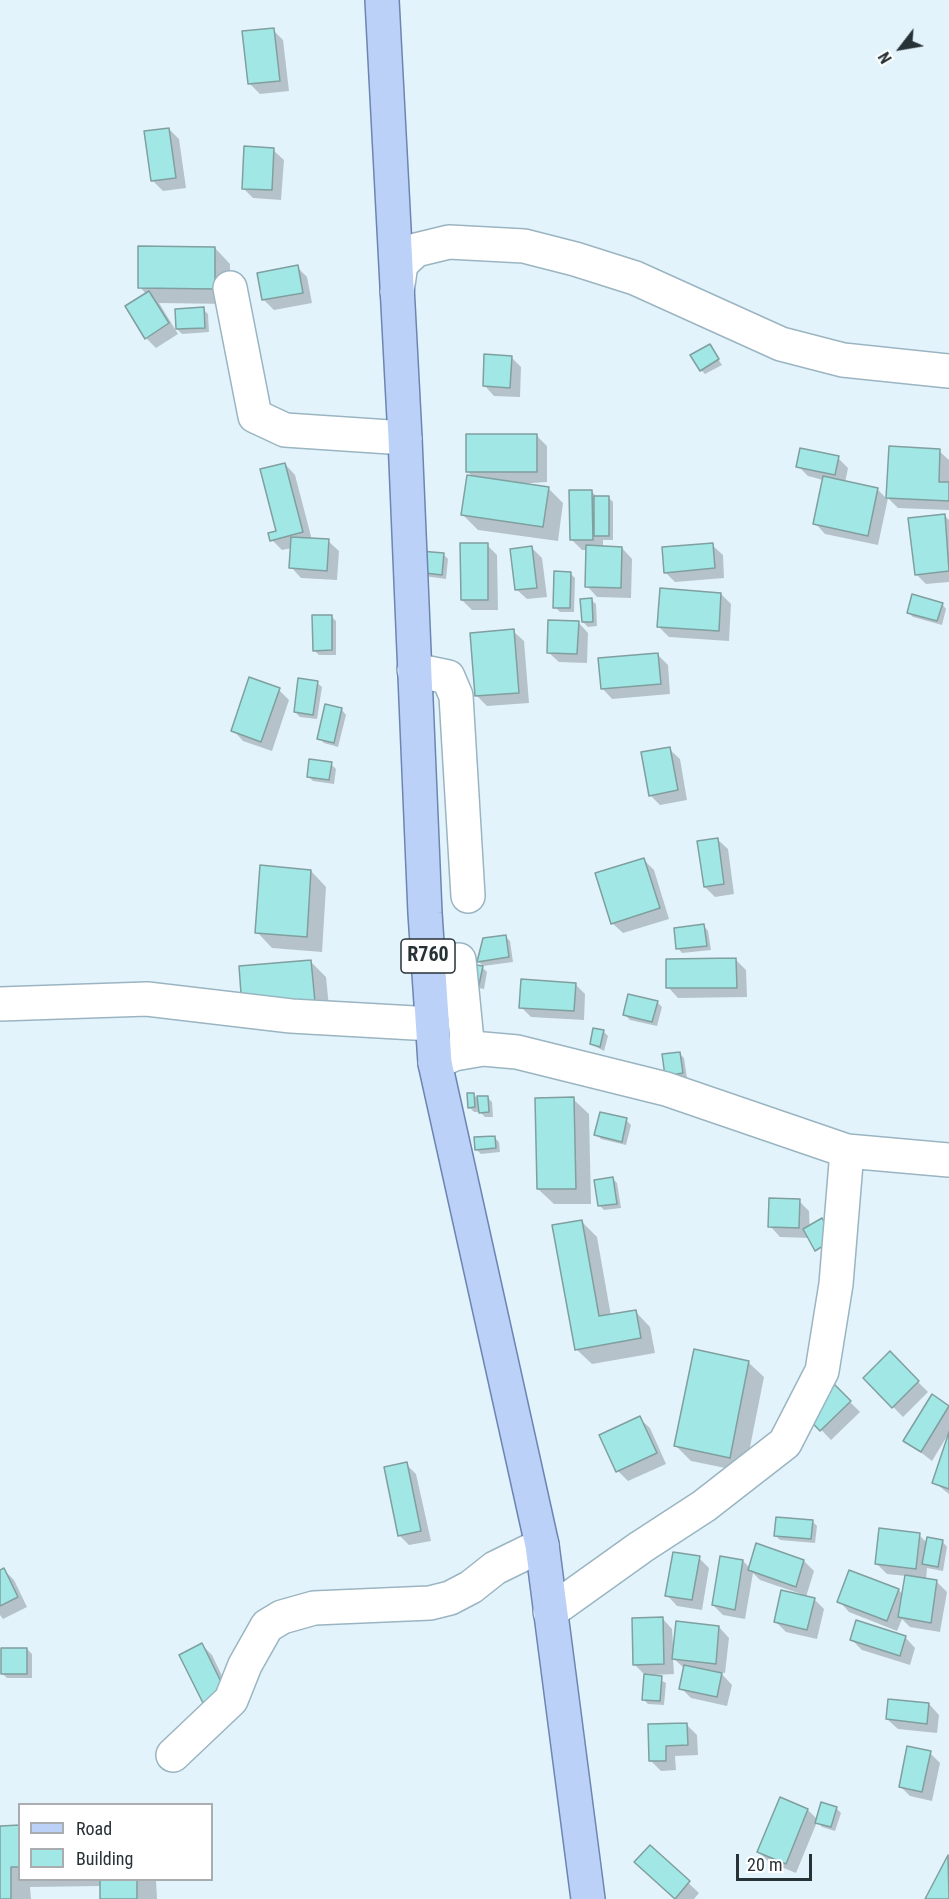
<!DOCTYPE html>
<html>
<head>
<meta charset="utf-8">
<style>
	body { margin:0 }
	#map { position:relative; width:949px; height:1899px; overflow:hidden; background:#e3f3fc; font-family:"Roboto Condensed",sans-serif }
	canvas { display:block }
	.legend { position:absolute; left:18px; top:1803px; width:195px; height:78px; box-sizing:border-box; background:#fff; border:2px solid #a9adaf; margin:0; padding:8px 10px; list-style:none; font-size:18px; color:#273237 }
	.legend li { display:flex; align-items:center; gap:12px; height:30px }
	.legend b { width:30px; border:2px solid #a9adaf }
	.north { position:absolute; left:871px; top:18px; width:60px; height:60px; -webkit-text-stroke:4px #fff; paint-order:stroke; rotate:239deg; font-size:16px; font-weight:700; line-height:24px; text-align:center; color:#273237 }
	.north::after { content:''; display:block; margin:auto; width:21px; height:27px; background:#273237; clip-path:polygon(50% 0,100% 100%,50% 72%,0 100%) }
	.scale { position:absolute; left:736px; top:1854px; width:76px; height:27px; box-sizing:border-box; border:3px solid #273237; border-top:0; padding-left:8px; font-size:18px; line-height:21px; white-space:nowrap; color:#273237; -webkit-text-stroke:4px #fff; paint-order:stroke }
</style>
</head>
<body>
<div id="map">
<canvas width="949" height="1899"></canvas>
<ul class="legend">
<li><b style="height:8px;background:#bcd1f8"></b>Road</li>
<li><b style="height:16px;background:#a0e7e6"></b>Building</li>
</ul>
<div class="north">N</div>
<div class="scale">20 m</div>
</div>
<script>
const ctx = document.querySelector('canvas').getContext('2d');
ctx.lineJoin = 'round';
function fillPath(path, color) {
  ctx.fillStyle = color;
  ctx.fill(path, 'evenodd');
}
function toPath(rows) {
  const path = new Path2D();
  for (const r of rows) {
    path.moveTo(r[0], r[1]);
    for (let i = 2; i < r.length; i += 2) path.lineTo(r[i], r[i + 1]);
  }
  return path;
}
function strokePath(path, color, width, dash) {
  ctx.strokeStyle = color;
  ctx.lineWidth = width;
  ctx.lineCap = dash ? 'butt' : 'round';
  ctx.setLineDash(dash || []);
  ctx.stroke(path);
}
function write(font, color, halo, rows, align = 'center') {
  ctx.font = font + ' "Roboto Condensed",sans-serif';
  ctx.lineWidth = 4.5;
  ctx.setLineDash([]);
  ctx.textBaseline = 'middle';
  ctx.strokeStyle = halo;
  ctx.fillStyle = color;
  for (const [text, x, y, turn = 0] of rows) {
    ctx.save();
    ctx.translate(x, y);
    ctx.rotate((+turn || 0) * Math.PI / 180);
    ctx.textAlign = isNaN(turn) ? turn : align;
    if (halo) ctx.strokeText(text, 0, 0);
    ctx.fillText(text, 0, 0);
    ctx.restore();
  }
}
const shadow = toPath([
	[273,30,283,40,289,91,260,94,250,84],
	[169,129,179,139,186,188,163,191,152,180],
	[273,150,284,160,281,200,253,198,243,188],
	[215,248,230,264,230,304,159,303,178,334,156,348,146,338,146,294,140,287],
	[297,267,307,277,312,303,274,310,263,299],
	[203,309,208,314,209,332,182,334,177,329],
	[709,345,722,365,705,374,701,370],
	[511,357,521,367,520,397,494,396,484,385],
	[536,435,547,446,547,482,517,484,548,488,563,503,558,541,478,530,463,515,474,478,468,472],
	[890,448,939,451,949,460,949,510,898,508,888,498,878,545,825,534,815,523,823,480,808,476,798,466,838,458,848,468,845,483,878,490,888,500],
	[285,464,295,475,312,540,328,541,339,551,337,580,301,578,291,567,292,548,282,550,272,540,278,532],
	[592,492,597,497,608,497,613,502,613,540,603,540,603,548,622,548,632,559,631,598,597,597,587,586,588,550,582,550,572,540],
	[944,515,949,520,949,582,926,584,916,574],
	[487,545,497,555,498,610,472,610,462,600],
	[712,545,723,555,724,578,675,582,665,572],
	[532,548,542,558,547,597,527,599,516,589],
	[444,555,448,559,446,579,424,576],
	[570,573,575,578,574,612,560,612,555,607],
	[721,594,731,604,729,641,669,637,659,627],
	[591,600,596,604,597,626,588,627,583,622],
	[942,604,946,609,942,625,913,617,909,613],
	[331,616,336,621,336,655,319,655,314,650],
	[578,622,588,633,587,663,559,662,548,652],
	[513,631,524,641,529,703,487,706,477,696],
	[658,655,668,665,670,694,612,699,602,688],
	[317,683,322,687,317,719,300,717,295,712],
	[279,690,289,700,272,751,243,741,233,730],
	[327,706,342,710,346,715,338,747,324,743,319,738],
	[669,749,680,759,687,800,660,805,650,795],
	[331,764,336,769,334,784,313,781,308,776],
	[717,839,728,849,734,894,715,897,705,887],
	[644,860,654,870,669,919,623,933,612,923],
	[311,871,326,887,322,952,272,948,257,932],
	[704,926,708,931,711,950,682,953,678,948],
	[505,936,510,941,513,962,483,966,479,962,484,939],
	[736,960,746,970,747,997,678,998,668,987],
	[311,962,326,977,330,1017,259,1023],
	[482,967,487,972,484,989,473,987],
	[575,984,585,994,584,1020,531,1017,521,1007],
	[657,1002,662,1007,657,1026,630,1020,625,1015],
	[603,1031,608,1036,604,1051,591,1044],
	[679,1053,684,1058,687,1078,671,1080],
	[473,1094,477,1098,487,1097,492,1102,493,1117,485,1117,480,1112,474,1112,469,1107],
	[573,1099,589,1114,591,1204,554,1204,538,1189],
	[626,1120,631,1125,626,1145,601,1139,596,1134],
	[494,1137,499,1142,500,1152,481,1154,476,1149],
	[612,1178,617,1183,621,1208,604,1210,600,1206],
	[799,1201,809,1211,810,1238,780,1237,770,1226],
	[581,1221,597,1237,611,1316,635,1311,650,1327,655,1353,592,1364,576,1349],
	[890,1354,928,1392,903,1417,865,1378],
	[748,1362,764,1377,745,1472,691,1461,676,1446],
	[832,1384,860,1412,831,1440,804,1412],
	[932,1396,949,1407,949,1433,932,1461,905,1440],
	[639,1418,650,1428,666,1464,628,1481,618,1471],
	[949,1436,949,1494,934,1482],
	[406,1464,416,1474,431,1541,409,1545,399,1535],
	[812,1521,817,1526,815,1543,780,1540,776,1536],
	[919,1535,927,1543,943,1542,947,1547,943,1571,927,1568,926,1580,936,1581,947,1592,940,1632,910,1627,902,1619,897,1631,849,1612,839,1601,850,1572,899,1590,903,1595,906,1576,887,1574,876,1563],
	[699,1558,709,1568,702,1610,677,1606,667,1595],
	[743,1561,750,1568,804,1561,814,1571,806,1597,814,1599,824,1609,817,1639,786,1632,775,1621,801,1594,760,1580,753,1573,745,1619,723,1615,713,1605],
	[4,1570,14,1580,27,1607,3,1619,0,1615,0,1571],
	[662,1618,672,1629,673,1644,719,1627,729,1638,725,1673,720,1672,732,1685,727,1706,691,1698,681,1688,685,1669,673,1658,674,1674,651,1675,666,1683,664,1705,648,1704,643,1699,645,1675,635,1665],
	[905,1637,915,1648,910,1665,862,1650,851,1639],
	[202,1645,212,1655,236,1705,181,1655],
	[27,1649,32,1654,32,1678,7,1678,3,1674],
	[929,1704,939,1715,937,1733,898,1729,887,1719],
	[687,1725,697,1735,698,1755,675,1756,676,1770,661,1771,651,1761],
	[930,1753,940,1763,932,1801,910,1796,900,1786],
	[781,1799,808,1810,818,1820,836,1808,841,1813,835,1831,822,1827,817,1822,796,1873,769,1862,759,1852],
	[0,1827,20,1827,20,1880,156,1880,157,1899,102,1899,101,1886,30,1887,31,1899,0,1899],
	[650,1847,699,1893,694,1899,675,1899,646,1872],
	[949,1857,949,1899,927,1899]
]);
const building = toPath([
	[274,28,280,81,248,84,242,31,274,28],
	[169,128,176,178,151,181,144,131,169,128],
	[244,146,274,148,272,190,242,189,244,146],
	[138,246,215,247,215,289,138,288,138,246],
	[298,265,303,293,262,300,257,273,298,265],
	[149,291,169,323,145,339,125,306,149,291],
	[204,307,205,328,176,329,175,309,204,307],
	[710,344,719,359,700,371,690,355,710,344],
	[484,354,512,356,510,388,483,386,484,354],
	[466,434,537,434,537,472,466,472,466,434],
	[889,446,940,449,939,482,949,482,949,501,886,498,889,446],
	[800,448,839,456,835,475,796,467,800,448],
	[285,463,303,532,270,541,268,533,276,531,260,469,285,463],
	[467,475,549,487,543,527,461,515,467,475],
	[823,476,878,488,868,536,813,524,823,476],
	[569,490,592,490,593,540,570,540,569,490],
	[594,496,609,496,609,536,594,536,594,496],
	[945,514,949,571,915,575,908,518,945,514],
	[291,537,329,539,327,571,289,568,291,537],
	[460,543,488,543,488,600,461,600,460,543],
	[713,543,715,568,664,573,662,547,713,543],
	[586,545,622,547,621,588,585,587,586,545],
	[532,546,537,588,515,590,510,549,532,546],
	[420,551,444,553,442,575,417,572,420,551],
	[554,571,571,572,570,608,553,608,554,571],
	[660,588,721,593,719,631,657,627,660,588],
	[912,594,943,603,937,621,907,613,912,594],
	[592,598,593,622,582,622,580,599,592,598],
	[312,615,332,615,332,650,313,651,312,615],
	[548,620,579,621,577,654,547,653,548,620],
	[514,629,519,693,475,696,470,633,514,629],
	[658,653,661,684,601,689,598,658,658,653],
	[249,677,280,688,261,742,231,731,249,677],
	[298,678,318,681,313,715,294,712,298,678],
	[325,704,342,708,334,743,317,739,325,704],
	[670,747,678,790,649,796,641,752,670,747],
	[309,759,332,762,329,780,307,777,309,759],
	[718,838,724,884,704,887,697,841,718,838],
	[644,858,660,908,611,924,595,873,644,858],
	[260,865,311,870,307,937,255,933,260,865],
	[704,924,707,946,676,949,674,928,704,924],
	[506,935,509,957,477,962,483,938,506,935],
	[736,958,737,988,666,988,666,959,736,958],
	[311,960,315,1002,242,1008,239,966,311,960],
	[470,964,483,966,479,985,467,983,470,964],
	[521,979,576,983,574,1011,519,1008,521,979],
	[628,994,658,1001,652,1022,623,1015,628,994],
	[593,1028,604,1030,600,1047,590,1044,593,1028],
	[680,1052,683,1073,665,1076,662,1054,680,1052],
	[467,1093,474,1093,475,1107,468,1108,467,1093],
	[477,1096,488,1096,489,1112,479,1113,477,1096],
	[574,1097,576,1189,537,1189,535,1098,574,1097],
	[600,1112,627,1118,622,1142,594,1135,600,1112],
	[495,1136,496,1148,475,1150,474,1137,495,1136],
	[613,1177,617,1204,598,1206,594,1180,613,1177],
	[769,1198,800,1199,799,1228,768,1227,769,1198],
	[822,1218,834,1239,815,1251,803,1229,822,1218],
	[582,1220,599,1316,636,1310,641,1338,575,1350,552,1225,582,1220],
	[694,1349,749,1361,730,1458,674,1446,694,1349],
	[890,1351,919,1381,892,1408,863,1378,890,1351],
	[832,1382,851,1401,820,1431,802,1412,832,1382],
	[932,1394,949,1406,921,1452,903,1441,932,1394],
	[640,1416,657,1453,616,1472,599,1435,640,1416],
	[949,1432,949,1489,932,1483,949,1432],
	[407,1462,421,1531,398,1536,384,1467,407,1462],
	[776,1517,813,1520,811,1539,774,1536,776,1517],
	[879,1528,920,1533,916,1569,875,1564,879,1528],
	[927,1537,943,1540,938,1567,922,1564,927,1537],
	[756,1543,804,1560,796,1587,748,1570,756,1543],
	[673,1552,700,1556,692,1600,665,1596,673,1552],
	[720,1556,743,1560,735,1610,712,1605,720,1556],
	[4,1568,18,1597,0,1606,0,1570,4,1568],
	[849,1570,899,1589,887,1621,837,1602,849,1570],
	[905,1575,937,1580,931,1623,898,1617,905,1575],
	[781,1590,815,1598,807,1630,774,1622,781,1590],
	[663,1617,664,1664,633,1665,632,1618,663,1617],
	[856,1620,906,1636,900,1656,850,1640,856,1620],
	[676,1621,719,1626,716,1664,672,1659,676,1621],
	[202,1643,227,1694,204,1705,179,1655,202,1643],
	[1,1648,27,1648,27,1674,1,1674,1,1648],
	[684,1665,722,1673,717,1697,679,1689,684,1665],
	[644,1674,662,1676,660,1701,642,1700,644,1674],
	[888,1699,929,1703,927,1724,886,1719,888,1699],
	[687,1723,688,1745,666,1746,666,1761,649,1761,648,1724,687,1723],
	[907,1746,931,1751,922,1792,899,1787,907,1746],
	[780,1797,808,1809,786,1864,757,1852,780,1797],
	[821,1802,837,1807,831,1827,815,1823,821,1802],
	[20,1825,20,1867,11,1867,11,1899,0,1899,0,1826,20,1825],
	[650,1845,690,1881,675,1899,634,1862,650,1845],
	[948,1855,949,1899,925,1899,948,1855],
	[100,1880,137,1880,137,1899,100,1899,100,1880]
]);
const minor = toPath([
	[230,288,255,416,285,430,405,438],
	[397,292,401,264,416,250,449,242,524,246,575,259,635,278,781,344,843,360,949,371],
	[414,670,448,677,456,696,468,896],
	[459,960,468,1051],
	[0,1004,147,999,291,1016,432,1024],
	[435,1063,454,1054,483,1049,517,1052,666,1089,847,1151,949,1160],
	[550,1612,641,1547,704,1506,785,1443,822,1371,836,1284,847,1151],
	[173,1755,231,1700,245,1665,267,1626,282,1617,314,1608,430,1603,450,1598,471,1587,495,1568,542,1545]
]);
const major = toPath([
	[382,0,405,438,425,913,435,1063,542,1545,588,1899]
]);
const shields = [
	[428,956,54]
];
const shieldNames = [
	["R760",428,956]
];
fillPath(shadow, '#0003');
fillPath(building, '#a0e7e6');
strokePath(building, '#809f9f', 1.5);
strokePath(minor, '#9ab5c1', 36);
strokePath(major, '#6b86b2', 36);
strokePath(minor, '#fff', 33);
strokePath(major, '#bcd1f8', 33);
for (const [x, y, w] of shields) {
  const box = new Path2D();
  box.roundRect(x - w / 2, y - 17, w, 34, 4.5);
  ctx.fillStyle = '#fff';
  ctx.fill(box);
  strokePath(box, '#273237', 1.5);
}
write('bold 20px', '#273237', null, shieldNames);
</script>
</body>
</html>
